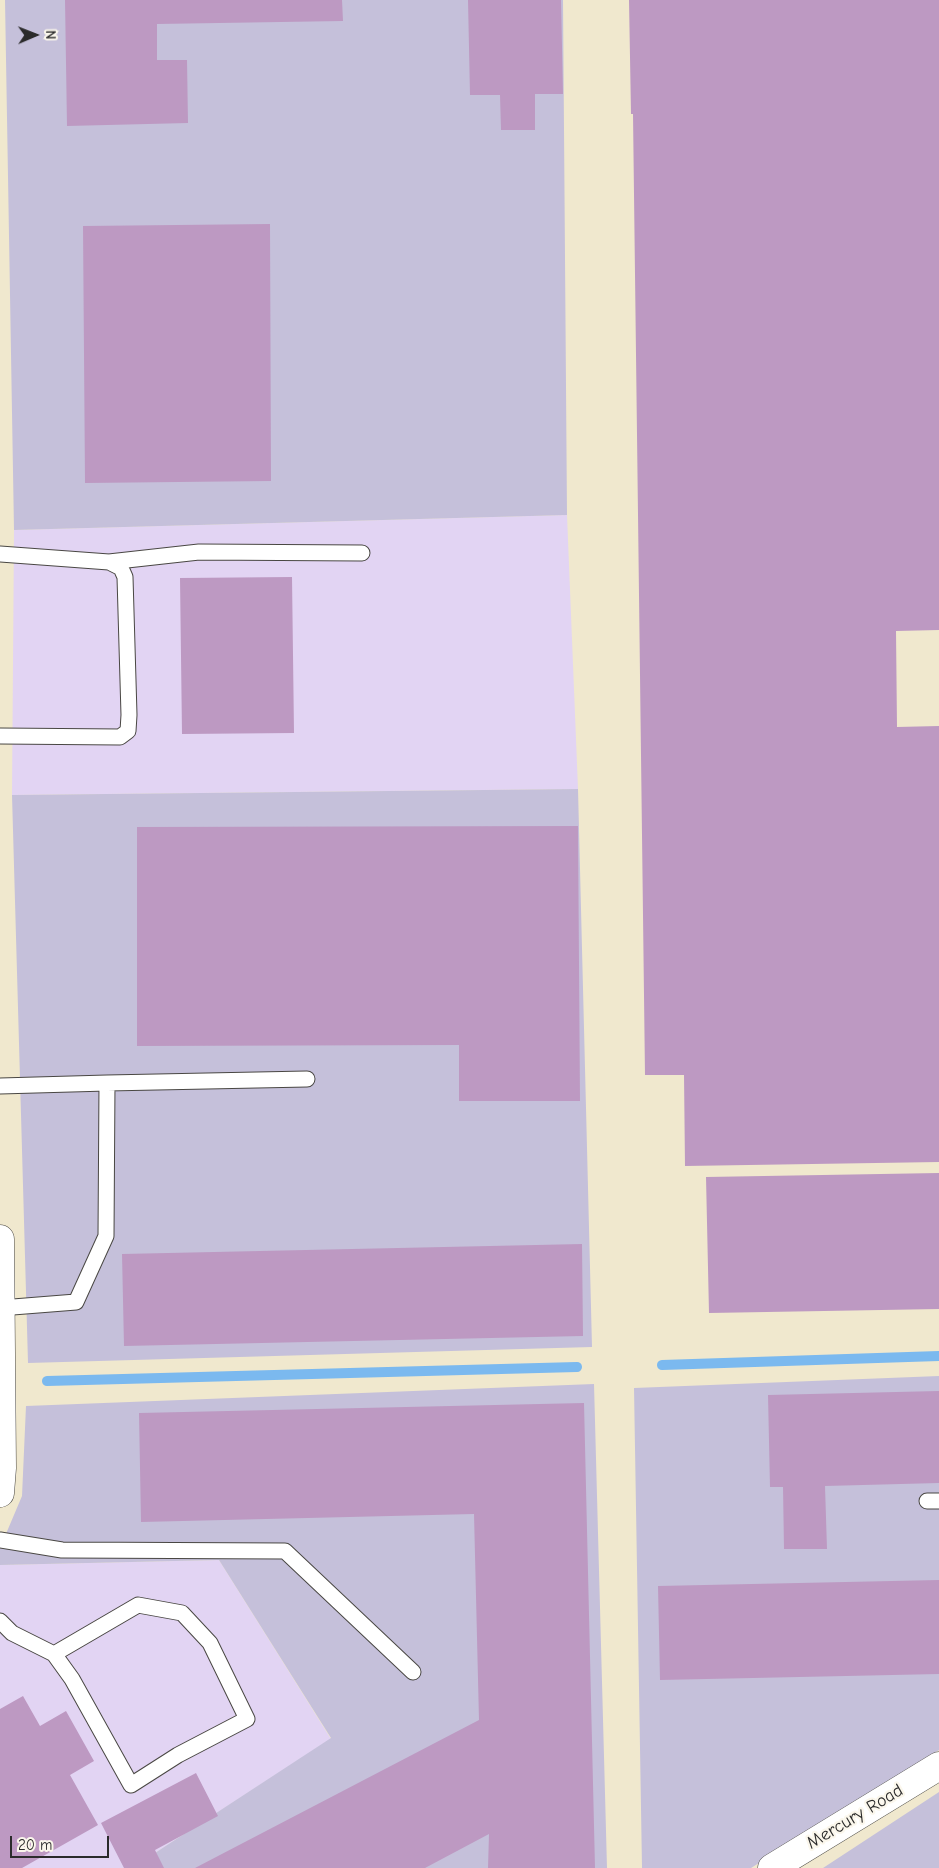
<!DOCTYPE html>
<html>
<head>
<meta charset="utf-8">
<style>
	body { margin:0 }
	#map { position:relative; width:939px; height:1868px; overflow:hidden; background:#f0e8ce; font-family:"Comic Neue",sans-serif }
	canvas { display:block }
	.north { position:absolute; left:10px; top:10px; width:50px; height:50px; -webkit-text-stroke:4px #fbf7ec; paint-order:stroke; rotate:89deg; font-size:14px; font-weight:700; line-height:20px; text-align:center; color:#2b2b2b }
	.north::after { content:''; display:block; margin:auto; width:18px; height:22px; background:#2b2b2b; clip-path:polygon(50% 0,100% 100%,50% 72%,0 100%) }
	.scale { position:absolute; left:10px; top:1836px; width:99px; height:22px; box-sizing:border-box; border:2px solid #2b2b2b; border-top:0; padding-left:6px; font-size:15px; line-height:18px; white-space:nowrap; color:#2b2b2b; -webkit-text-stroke:4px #fbf7ec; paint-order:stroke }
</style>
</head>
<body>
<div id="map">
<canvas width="939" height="1868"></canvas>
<div class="north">N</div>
<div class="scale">20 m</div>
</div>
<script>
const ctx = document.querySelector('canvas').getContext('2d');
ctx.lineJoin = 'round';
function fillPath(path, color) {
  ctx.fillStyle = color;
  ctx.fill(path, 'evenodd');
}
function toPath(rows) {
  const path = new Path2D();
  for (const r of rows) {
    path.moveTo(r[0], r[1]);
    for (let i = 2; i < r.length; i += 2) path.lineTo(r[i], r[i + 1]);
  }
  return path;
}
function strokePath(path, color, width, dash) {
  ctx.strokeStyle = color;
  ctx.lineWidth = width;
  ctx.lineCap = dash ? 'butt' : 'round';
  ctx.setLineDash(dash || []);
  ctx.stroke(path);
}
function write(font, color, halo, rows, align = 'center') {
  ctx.font = font + ' "Comic Neue",sans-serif';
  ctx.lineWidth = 4.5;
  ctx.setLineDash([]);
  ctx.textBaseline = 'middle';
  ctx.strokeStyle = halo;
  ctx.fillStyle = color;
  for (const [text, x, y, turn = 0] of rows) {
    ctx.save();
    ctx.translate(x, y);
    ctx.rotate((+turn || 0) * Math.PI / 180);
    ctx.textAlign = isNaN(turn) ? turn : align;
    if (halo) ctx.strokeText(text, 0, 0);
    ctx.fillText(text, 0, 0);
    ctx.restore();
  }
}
const built = toPath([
	[567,515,578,789,12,795,14,530],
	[219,1560,331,1739,132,1868,18,1868,0,1840,0,1565]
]);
const industrial = toPath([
	[5,0,563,0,567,515,14,530],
	[578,789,592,1347,28,1363,12,795],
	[939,1376,939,1750,751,1868,642,1868,634,1388],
	[594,1384,607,1868,132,1868,331,1738,219,1560,0,1565,0,1548,22,1496,26,1406],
	[939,1792,939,1868,823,1868]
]);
const stream = toPath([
	[662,1365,939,1356],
	[47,1381,577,1367]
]);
const building = toPath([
	[65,0,342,0,343,21,157,24,157,60,187,60,188,123,67,126],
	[468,0,561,0,563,94,535,94,535,130,501,130,500,95,470,95],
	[629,0,939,0,939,630,896,631,897,727,939,726,939,1162,685,1166,684,1075,645,1075,633,114,631,114],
	[270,224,271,481,85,483,83,226],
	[292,577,294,733,182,734,180,578],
	[578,826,580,1101,459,1101,459,1045,137,1046,137,827],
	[939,1173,939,1309,709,1313,706,1177],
	[582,1244,583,1336,124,1346,122,1254],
	[939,1391,939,1483,825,1486,827,1549,784,1549,783,1487,770,1487,768,1395],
	[584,1403,595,1868,488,1868,489,1834,425,1868,195,1868,479,1720,474,1514,141,1522,139,1413],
	[939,1580,939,1674,660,1680,658,1586],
	[23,1696,40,1726,66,1711,94,1761,70,1775,98,1825,22,1868,0,1868,0,1709],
	[196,1773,218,1816,155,1850,164,1868,124,1868,101,1823]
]);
const service = toPath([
	[0,554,109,562,121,568,125,577,129,715,128,731,120,737,0,736],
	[109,562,199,552,362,553],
	[107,1083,307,1079],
	[0,1086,107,1083,106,1236,76,1302,0,1308],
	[927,1501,939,1501],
	[0,1540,62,1550,285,1551,413,1672],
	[0,1621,12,1633,54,1654,72,1679,131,1785,178,1755,247,1719,210,1643,182,1613,138,1605,54,1654]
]);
const minor = toPath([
	[0,1239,2,1468,0,1493],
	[772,1868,939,1766]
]);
const streetNames = [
	["Mercury Road",855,1817,-31]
];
fillPath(built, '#e2d4f3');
fillPath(industrial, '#c5c0da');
strokePath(stream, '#7bb9ef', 10);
fillPath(building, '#bd99c2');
strokePath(service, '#494743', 17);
strokePath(minor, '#494743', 29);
strokePath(service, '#fff', 15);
strokePath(minor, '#fff', 28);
write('18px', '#2b2b2b', '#fbf7ec', streetNames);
</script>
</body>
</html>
